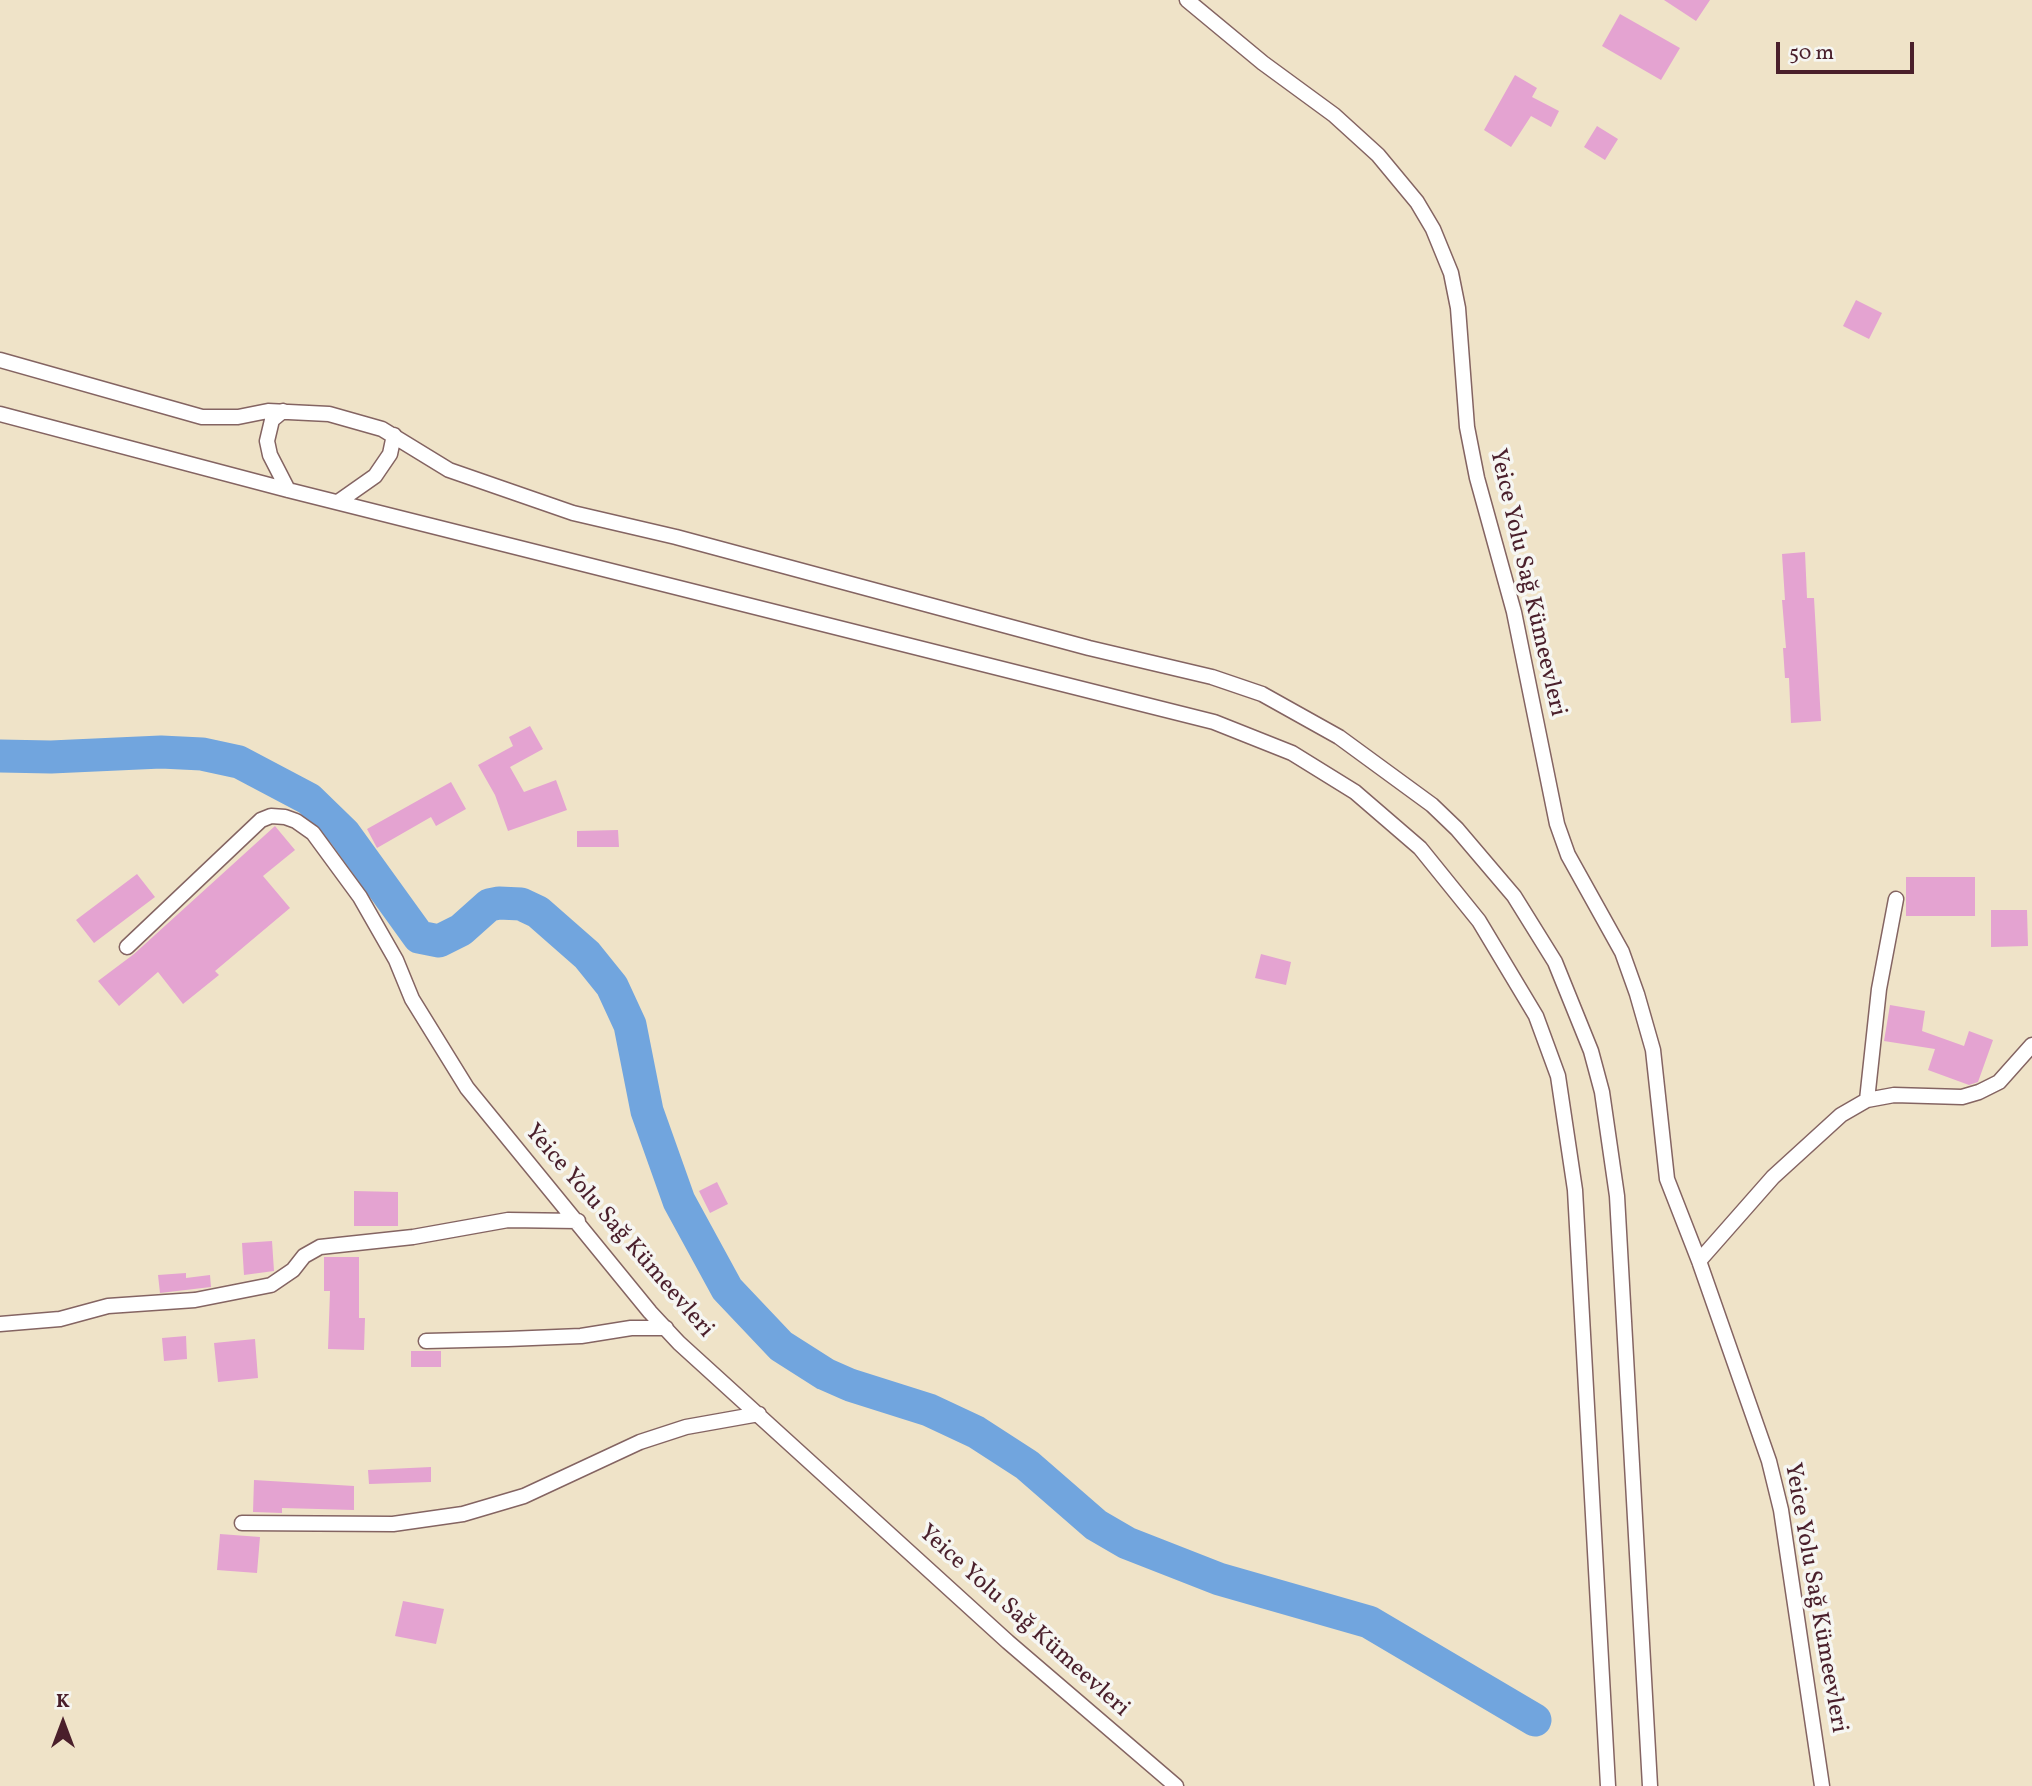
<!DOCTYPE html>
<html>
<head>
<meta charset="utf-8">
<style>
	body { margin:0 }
	#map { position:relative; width:2032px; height:1786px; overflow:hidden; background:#efe3c8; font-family:Vollkorn,serif }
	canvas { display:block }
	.north { position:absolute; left:28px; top:1688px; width:70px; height:70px; -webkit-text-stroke:5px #f6f6f2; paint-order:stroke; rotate:0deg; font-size:19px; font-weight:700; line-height:28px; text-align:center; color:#4a1f2b }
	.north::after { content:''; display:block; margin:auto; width:24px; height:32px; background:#4a1f2b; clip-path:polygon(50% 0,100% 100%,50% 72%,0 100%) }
	.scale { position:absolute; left:1776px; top:42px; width:138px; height:32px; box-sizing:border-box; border:4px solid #4a1f2b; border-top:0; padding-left:9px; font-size:21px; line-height:24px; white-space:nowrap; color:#4a1f2b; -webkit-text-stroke:5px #f6f6f2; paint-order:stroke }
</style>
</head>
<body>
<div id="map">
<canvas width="2032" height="1786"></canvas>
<div class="north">K</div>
<div class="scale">50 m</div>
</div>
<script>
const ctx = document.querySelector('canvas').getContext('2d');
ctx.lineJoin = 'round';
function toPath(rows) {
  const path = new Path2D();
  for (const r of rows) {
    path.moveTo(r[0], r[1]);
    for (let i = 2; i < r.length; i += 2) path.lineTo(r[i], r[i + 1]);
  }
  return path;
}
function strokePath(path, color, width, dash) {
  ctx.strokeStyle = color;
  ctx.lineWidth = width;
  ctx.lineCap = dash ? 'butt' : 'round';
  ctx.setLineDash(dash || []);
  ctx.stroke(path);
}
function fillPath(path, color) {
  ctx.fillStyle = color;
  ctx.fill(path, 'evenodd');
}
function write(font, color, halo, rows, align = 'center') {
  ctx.font = font + ' Vollkorn,serif';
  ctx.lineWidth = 7;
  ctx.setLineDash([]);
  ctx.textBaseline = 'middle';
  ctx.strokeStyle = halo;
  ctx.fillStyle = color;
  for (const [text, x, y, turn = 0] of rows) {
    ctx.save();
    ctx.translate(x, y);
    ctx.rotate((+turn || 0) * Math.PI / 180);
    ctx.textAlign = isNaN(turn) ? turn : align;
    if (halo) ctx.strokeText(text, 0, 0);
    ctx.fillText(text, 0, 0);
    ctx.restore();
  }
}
const river = toPath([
	[0,756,51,757,161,752,202,754,239,762,309,799,344,833,419,937,439,941,461,930,489,905,499,903,521,904,538,912,587,955,612,986,630,1025,647,1111,679,1201,727,1289,781,1346,825,1374,850,1385,929,1410,976,1432,1027,1465,1096,1525,1127,1543,1219,1579,1369,1622,1535,1720]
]);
const building = toPath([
	[1664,0,1710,0,1696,21],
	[1620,14,1680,48,1661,80,1602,46],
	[1515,75,1537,88,1532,97,1559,111,1551,127,1531,116,1511,147,1484,130],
	[1597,126,1618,139,1605,160,1584,147],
	[1856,300,1882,313,1869,339,1843,326],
	[1805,552,1807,598,1814,598,1821,721,1791,723,1789,678,1785,678,1783,648,1786,648,1782,600,1785,600,1782,554],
	[530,726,543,749,510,767,524,792,556,780,567,810,508,831,495,795,478,765,513,746,509,737],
	[451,782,466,809,436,826,431,817,377,848,367,829],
	[275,826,295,850,263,876,290,908,215,971,219,975,183,1004,158,972,119,1006,98,981,134,954],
	[618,830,619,847,577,847,577,831],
	[137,874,155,897,94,943,76,920],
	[1906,877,1975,877,1975,916,1906,916],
	[1991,910,2027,910,2028,946,1991,947],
	[1261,954,1291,962,1286,985,1255,978],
	[1890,1005,1925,1011,1922,1031,1964,1046,1969,1031,1993,1040,1978,1082,1969,1085,1928,1070,1935,1049,1884,1041],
	[717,1182,728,1204,710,1213,699,1191],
	[354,1191,398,1192,398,1226,354,1226],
	[272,1241,274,1271,244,1275,242,1243],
	[324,1257,359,1257,359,1318,365,1318,364,1350,328,1349,330,1291,324,1291],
	[186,1273,186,1278,210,1275,211,1287,160,1293,158,1275],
	[186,1336,187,1359,164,1361,162,1338],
	[255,1339,258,1378,218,1382,214,1343],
	[411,1351,441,1351,441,1367,411,1367],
	[431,1467,431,1482,369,1484,368,1470],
	[254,1480,354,1486,354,1510,282,1508,282,1513,253,1512],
	[220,1534,260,1537,257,1573,217,1570],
	[403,1601,444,1609,436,1644,395,1636]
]);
const street = toPath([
	[1187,0,1263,63,1334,115,1378,155,1417,202,1433,229,1451,273,1458,308,1467,427,1477,478,1514,612,1557,824,1568,855,1622,952,1637,994,1653,1050,1667,1179,1699,1261,1769,1461,1781,1510,1822,1786],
	[0,360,202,417,238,417,268,411,329,414,382,429,449,470,573,513,676,537,1089,648,1212,677,1262,694,1339,737,1432,805,1457,829,1514,896,1555,962,1591,1051,1602,1092,1617,1196,1650,1786],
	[283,411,272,420,267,441,270,455,288,490],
	[0,414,288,490,1214,722,1292,753,1355,792,1420,848,1479,921,1536,1016,1558,1076,1575,1190,1608,1786],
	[338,502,375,476,390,454,394,435],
	[127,947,261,820,271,816,285,817,296,821,313,833,360,897,396,960,412,999,467,1088,650,1312,679,1343,1008,1642,1176,1786],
	[1867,1100,1879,989,1896,899],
	[1699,1261,1773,1177,1841,1115,1867,1100,1894,1095,1962,1097,1979,1092,1999,1082,2032,1045],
	[0,1324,60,1319,108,1306,195,1300,271,1285,293,1270,304,1256,320,1247,413,1237,508,1220,578,1221],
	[426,1341,508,1339,581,1336,631,1328,666,1328],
	[242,1523,393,1524,463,1514,524,1496,640,1442,686,1427,759,1414]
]);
const streetNames = [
	["Yeice Yolu Sağ Kümeevleri",1526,583,77],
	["Yeice Yolu Sağ Kümeevleri",618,1232,49],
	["Yeice Yolu Sağ Kümeevleri",1814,1598,80],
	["Yeice Yolu Sağ Kümeevleri",1023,1622,42]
];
strokePath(river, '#71a5de', 33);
fillPath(building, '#e4a3d1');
strokePath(street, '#846462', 17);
strokePath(street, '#fff', 14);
write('24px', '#4a1f2b', '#f6f6f2', streetNames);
</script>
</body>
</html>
